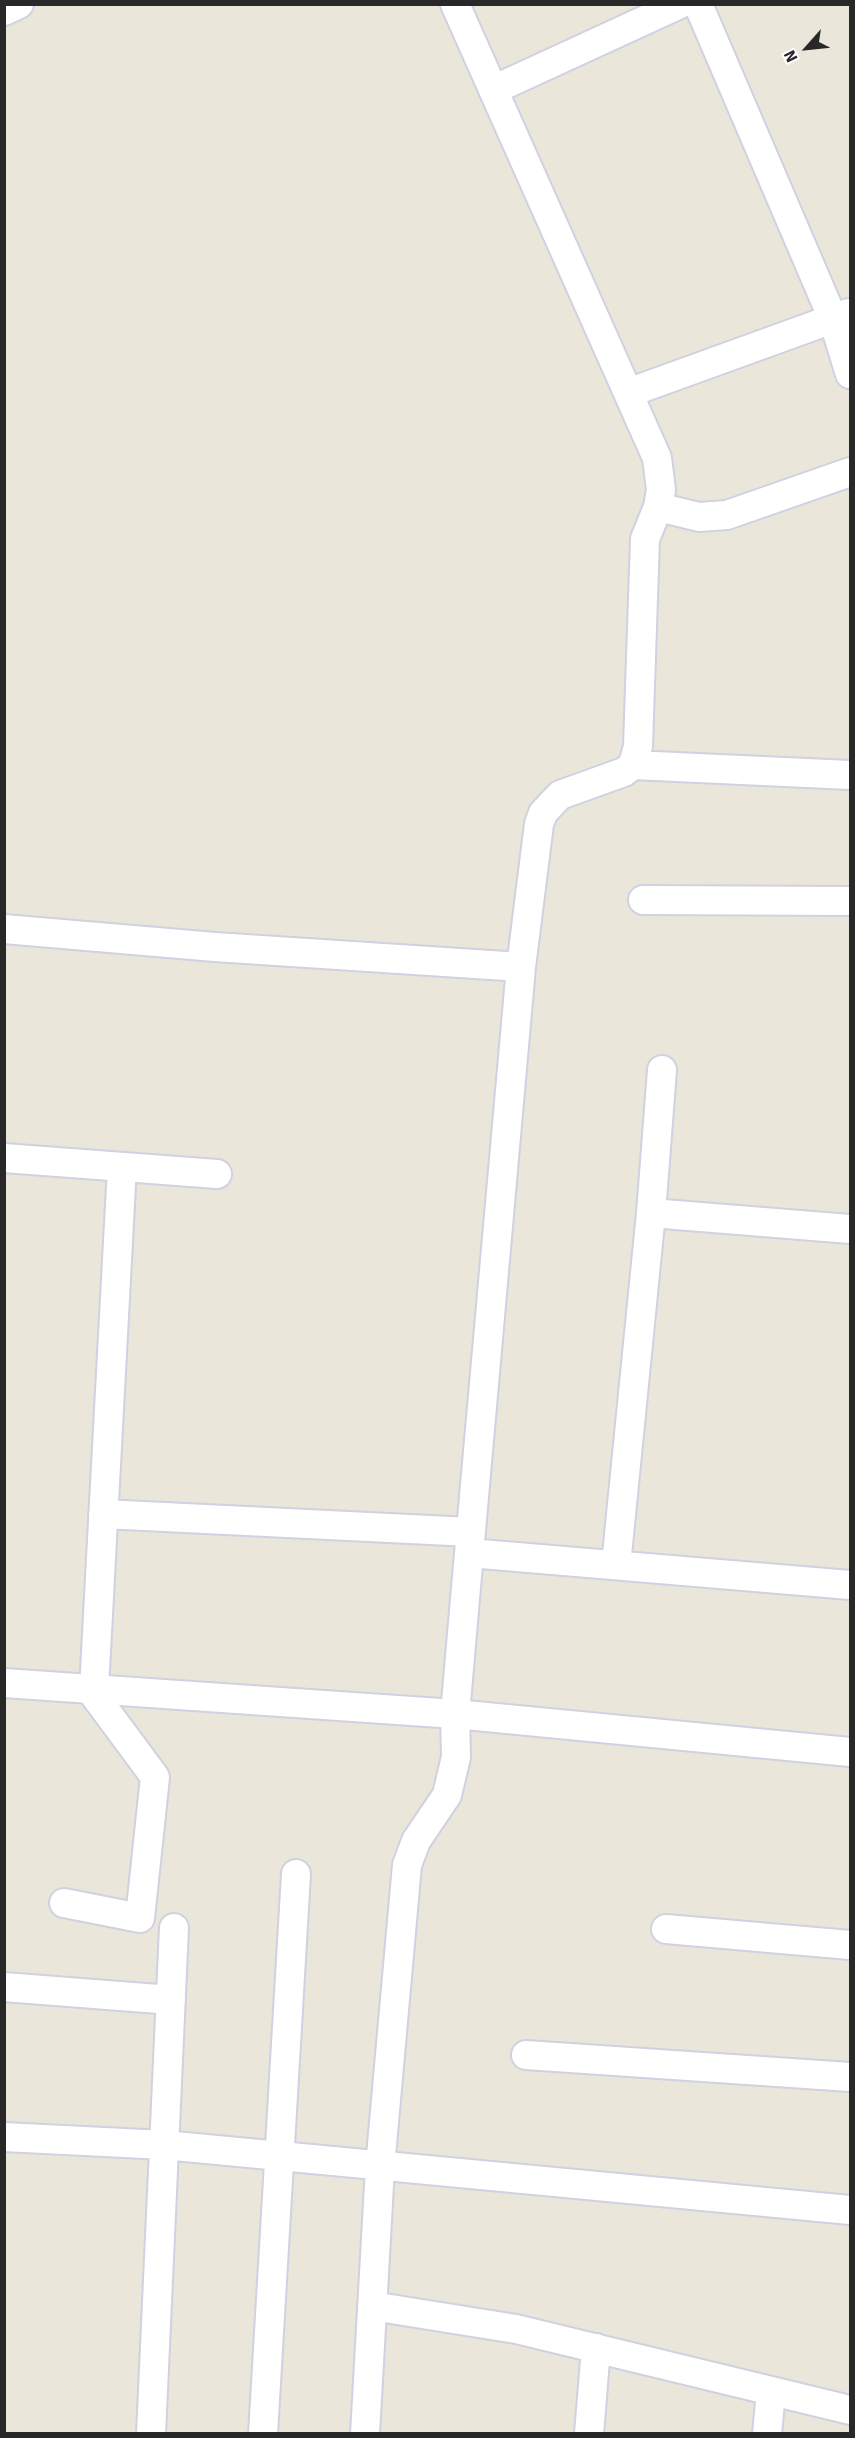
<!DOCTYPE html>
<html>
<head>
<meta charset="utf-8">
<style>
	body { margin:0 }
	#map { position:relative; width:855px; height:2438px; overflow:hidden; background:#ebe6da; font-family:Signika,sans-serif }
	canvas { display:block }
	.frame { position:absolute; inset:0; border:6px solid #282828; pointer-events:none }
	.north { position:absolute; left:777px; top:18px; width:60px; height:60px; -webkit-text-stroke:4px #fff; paint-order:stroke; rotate:243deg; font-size:16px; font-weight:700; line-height:24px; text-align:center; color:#282828 }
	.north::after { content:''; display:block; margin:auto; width:21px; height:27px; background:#282828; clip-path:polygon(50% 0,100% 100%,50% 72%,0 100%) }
</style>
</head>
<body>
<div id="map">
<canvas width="855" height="2438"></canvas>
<div class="frame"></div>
<div class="north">N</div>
</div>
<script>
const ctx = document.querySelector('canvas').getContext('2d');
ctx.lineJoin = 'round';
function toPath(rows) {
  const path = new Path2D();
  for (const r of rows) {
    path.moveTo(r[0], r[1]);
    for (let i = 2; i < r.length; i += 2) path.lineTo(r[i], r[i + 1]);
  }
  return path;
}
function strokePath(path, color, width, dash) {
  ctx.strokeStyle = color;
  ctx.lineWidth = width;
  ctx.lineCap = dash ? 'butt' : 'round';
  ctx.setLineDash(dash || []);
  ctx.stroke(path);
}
const minor = toPath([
	[698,4,833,319,850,374],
	[4,11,19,4],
	[493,90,680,4],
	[628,393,849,313],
	[658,507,699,517,727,515,850,472],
	[633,765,850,775],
	[643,900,850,901],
	[4,929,215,947,521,967],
	[4,1158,217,1174],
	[651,1213,850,1229],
	[103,1514,471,1532],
	[469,1553,850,1585],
	[616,1565,651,1213,662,1070],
	[4,1683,455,1714,850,1752],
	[64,1903,140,1918,155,1777,92,1692,94,1689,122,1167],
	[666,1929,850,1945],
	[4,1987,171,2000],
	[526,2055,850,2077],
	[4,2137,164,2145,850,2210],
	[372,2306,516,2329,850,2410],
	[151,2434,174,1928],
	[263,2434,296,1874],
	[365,2434,380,2167,407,1865,416,1841,447,1795,456,1757,455,1714,469,1553,521,967,539,824,543,813,560,795,624,772,633,765,638,746,645,539,658,507,661,490,657,458,455,4],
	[589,2434,596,2348],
	[767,2434,771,2392]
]);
strokePath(minor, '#d0d1e1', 32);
strokePath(minor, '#fff', 28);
</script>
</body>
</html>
